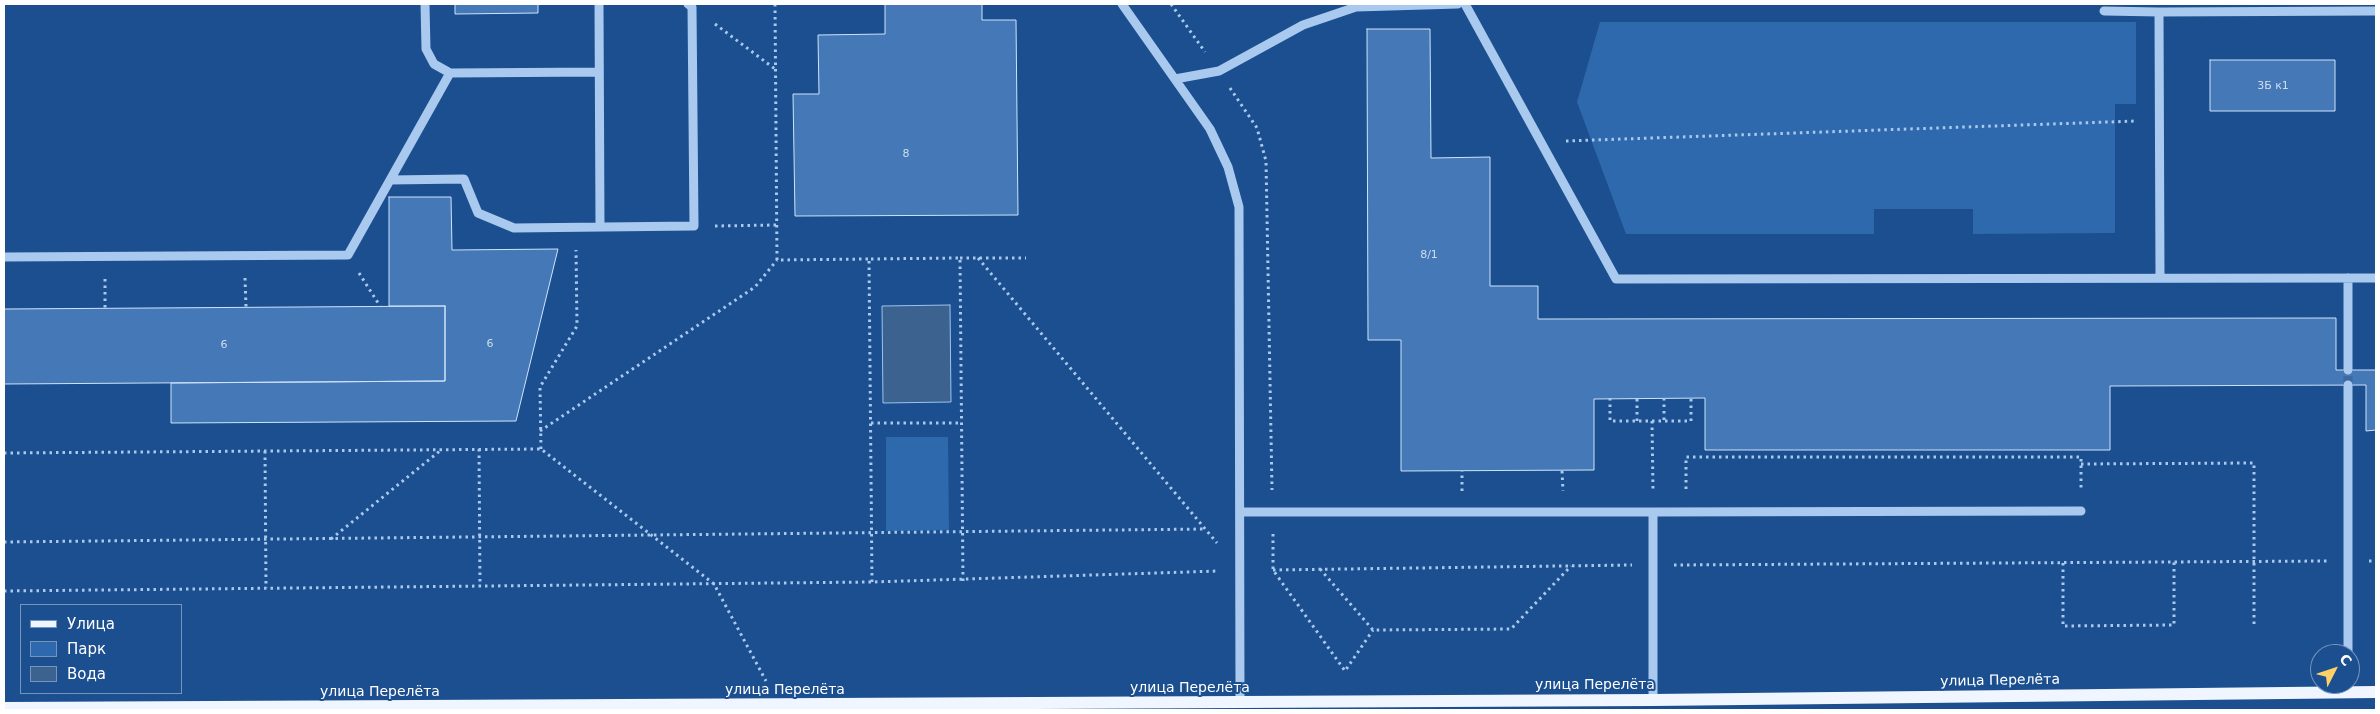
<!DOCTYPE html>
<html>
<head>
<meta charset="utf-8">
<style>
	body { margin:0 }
	#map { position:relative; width:2380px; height:714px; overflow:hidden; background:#1b4f8f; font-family:"DejaVu Sans",sans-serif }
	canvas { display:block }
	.frame { position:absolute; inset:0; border:5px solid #fff; pointer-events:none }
	.legend { position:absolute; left:20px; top:604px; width:162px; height:90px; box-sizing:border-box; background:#1b4f8f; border:1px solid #7695bc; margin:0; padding:6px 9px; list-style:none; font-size:15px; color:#fff }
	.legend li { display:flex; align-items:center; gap:10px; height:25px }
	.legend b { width:25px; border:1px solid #7695bc }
	.north { position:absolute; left:2310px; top:644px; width:50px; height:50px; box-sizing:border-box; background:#1b4f8f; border:1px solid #7695bc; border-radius:50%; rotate:49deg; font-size:14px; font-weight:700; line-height:20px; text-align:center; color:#fff }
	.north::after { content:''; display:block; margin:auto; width:18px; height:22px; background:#ffd166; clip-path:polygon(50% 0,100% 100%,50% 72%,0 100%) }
</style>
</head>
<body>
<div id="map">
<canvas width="2380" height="714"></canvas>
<div class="frame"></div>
<ul class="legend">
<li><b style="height:6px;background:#f0f6ff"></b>Улица</li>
<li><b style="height:14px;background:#2e69ad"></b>Парк</li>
<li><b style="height:14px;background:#3c6290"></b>Вода</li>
</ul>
<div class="north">С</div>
</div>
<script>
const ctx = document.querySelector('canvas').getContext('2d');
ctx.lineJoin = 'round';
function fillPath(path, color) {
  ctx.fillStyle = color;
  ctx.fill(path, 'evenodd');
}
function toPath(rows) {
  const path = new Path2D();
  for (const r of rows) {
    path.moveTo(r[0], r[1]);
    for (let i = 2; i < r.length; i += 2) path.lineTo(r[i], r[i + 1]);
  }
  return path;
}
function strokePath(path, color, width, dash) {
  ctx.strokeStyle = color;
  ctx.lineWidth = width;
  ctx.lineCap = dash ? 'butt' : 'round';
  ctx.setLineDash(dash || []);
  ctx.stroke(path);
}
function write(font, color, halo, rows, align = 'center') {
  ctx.font = font + ' "DejaVu Sans",sans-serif';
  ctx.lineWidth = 4;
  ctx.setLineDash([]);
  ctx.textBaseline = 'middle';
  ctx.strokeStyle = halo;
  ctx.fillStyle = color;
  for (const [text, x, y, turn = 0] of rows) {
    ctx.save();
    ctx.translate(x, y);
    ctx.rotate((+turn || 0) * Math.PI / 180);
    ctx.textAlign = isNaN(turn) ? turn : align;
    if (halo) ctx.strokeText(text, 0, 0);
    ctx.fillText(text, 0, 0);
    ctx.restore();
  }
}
const green = toPath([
	[1600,22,2136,22,2136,104,2115,104,2115,233,1973,234,1973,209,1874,209,1874,234,1626,234,1577,102],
	[886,437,948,437,949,530,886,531]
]);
const water = toPath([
	[950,305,951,402,883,403,882,306,950,305]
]);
const building = toPath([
	[455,4,538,4,538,13,455,14,455,4],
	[885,4,982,4,982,20,1016,20,1018,215,795,216,793,94,819,94,818,35,885,34,885,4],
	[1367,29,1430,29,1431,158,1490,157,1490,286,1538,286,1538,319,2336,318,2336,370,2376,370,2376,430,2366,431,2366,385,2110,386,2110,450,1705,450,1705,398,1594,399,1594,470,1401,471,1401,340,1368,340,1367,29],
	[2210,60,2335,60,2335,111,2210,111,2210,60],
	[389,197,451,197,452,250,558,249,516,421,171,423,171,383,445,381,445,306,389,306,389,197],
	[445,306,445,381,4,384,4,309,445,306]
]);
const minorTunnel = toPath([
	[2348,385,2348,370]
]);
const path = toPath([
	[775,4,777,260,869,259],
	[1171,4,1205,52],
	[715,24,775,69],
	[1230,88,1257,128,1266,161,1272,490],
	[1566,141,2137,121],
	[715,226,777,225],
	[960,258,1026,258],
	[978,258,1217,543],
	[359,273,380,306],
	[245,278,246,307],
	[105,279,105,308],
	[1610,398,1610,421,1691,421,1691,399],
	[1664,398,1664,421],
	[1637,399,1637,421],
	[1652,421,1653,491],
	[871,423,961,423],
	[540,431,755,287,777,260],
	[479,449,480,586],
	[541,449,540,387,577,326,576,250],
	[265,451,266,588],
	[4,453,541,449,714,584,766,681],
	[2081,464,2254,463,2254,624],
	[1562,471,1563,491],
	[1686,489,1686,457,2081,457,2081,490],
	[1462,491,1462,470],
	[1273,534,1273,570,1345,671,1373,630],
	[331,539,441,450],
	[4,542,1206,529],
	[2369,561,2376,561],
	[2063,563,2063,626,2174,625,2174,561],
	[1674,565,2327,561],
	[1320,569,1373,630,1511,629,1571,566],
	[1273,570,1632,565],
	[872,582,869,259,960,258,963,581],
	[4,591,872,582,1219,571]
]);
const minor = toPath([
	[425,4,426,49,434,64,450,73,599,72],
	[599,4,600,226],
	[1122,4,1210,129,1228,167,1239,207,1240,702],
	[1465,4,1616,279,2376,278],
	[2104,11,2159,12],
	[1175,79,1219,71,1303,25,1356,7,1458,4],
	[390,180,464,179,478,213,514,228,694,226,692,7,688,4],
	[4,257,348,255,450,73],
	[2160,278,2159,12,2376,11],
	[2348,278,2348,370],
	[2348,385,2348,654],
	[1240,512,1653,512,1653,700],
	[1653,512,2081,511]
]);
const major = toPath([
	[4,708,1653,700,2376,692]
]);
const numberNames = [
	["3Б к1",2273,86],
	["8",906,154],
	["8/1",1429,255],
	["6",490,344],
	["6",224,345]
];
const streetNames = [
	["улица Перелёта",2000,681,-1],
	["улица Перелёта",1595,685],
	["улица Перелёта",1190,688],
	["улица Перелёта",785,690],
	["улица Перелёта",380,692]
];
fillPath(green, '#2e69ad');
fillPath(water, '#3c6290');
strokePath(water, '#9cc4f0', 1);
fillPath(building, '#4478b7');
strokePath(building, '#cfe3fa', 1);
strokePath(minorTunnel, '#3d69a0', 9, [9, 4.5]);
strokePath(path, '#a9c9ee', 3, [2.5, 4]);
strokePath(minor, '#a9c9ee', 9);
strokePath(major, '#f0f6ff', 12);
write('11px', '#d0dded', null, numberNames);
write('14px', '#fff', '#1b4f8f', streetNames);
</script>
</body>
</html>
